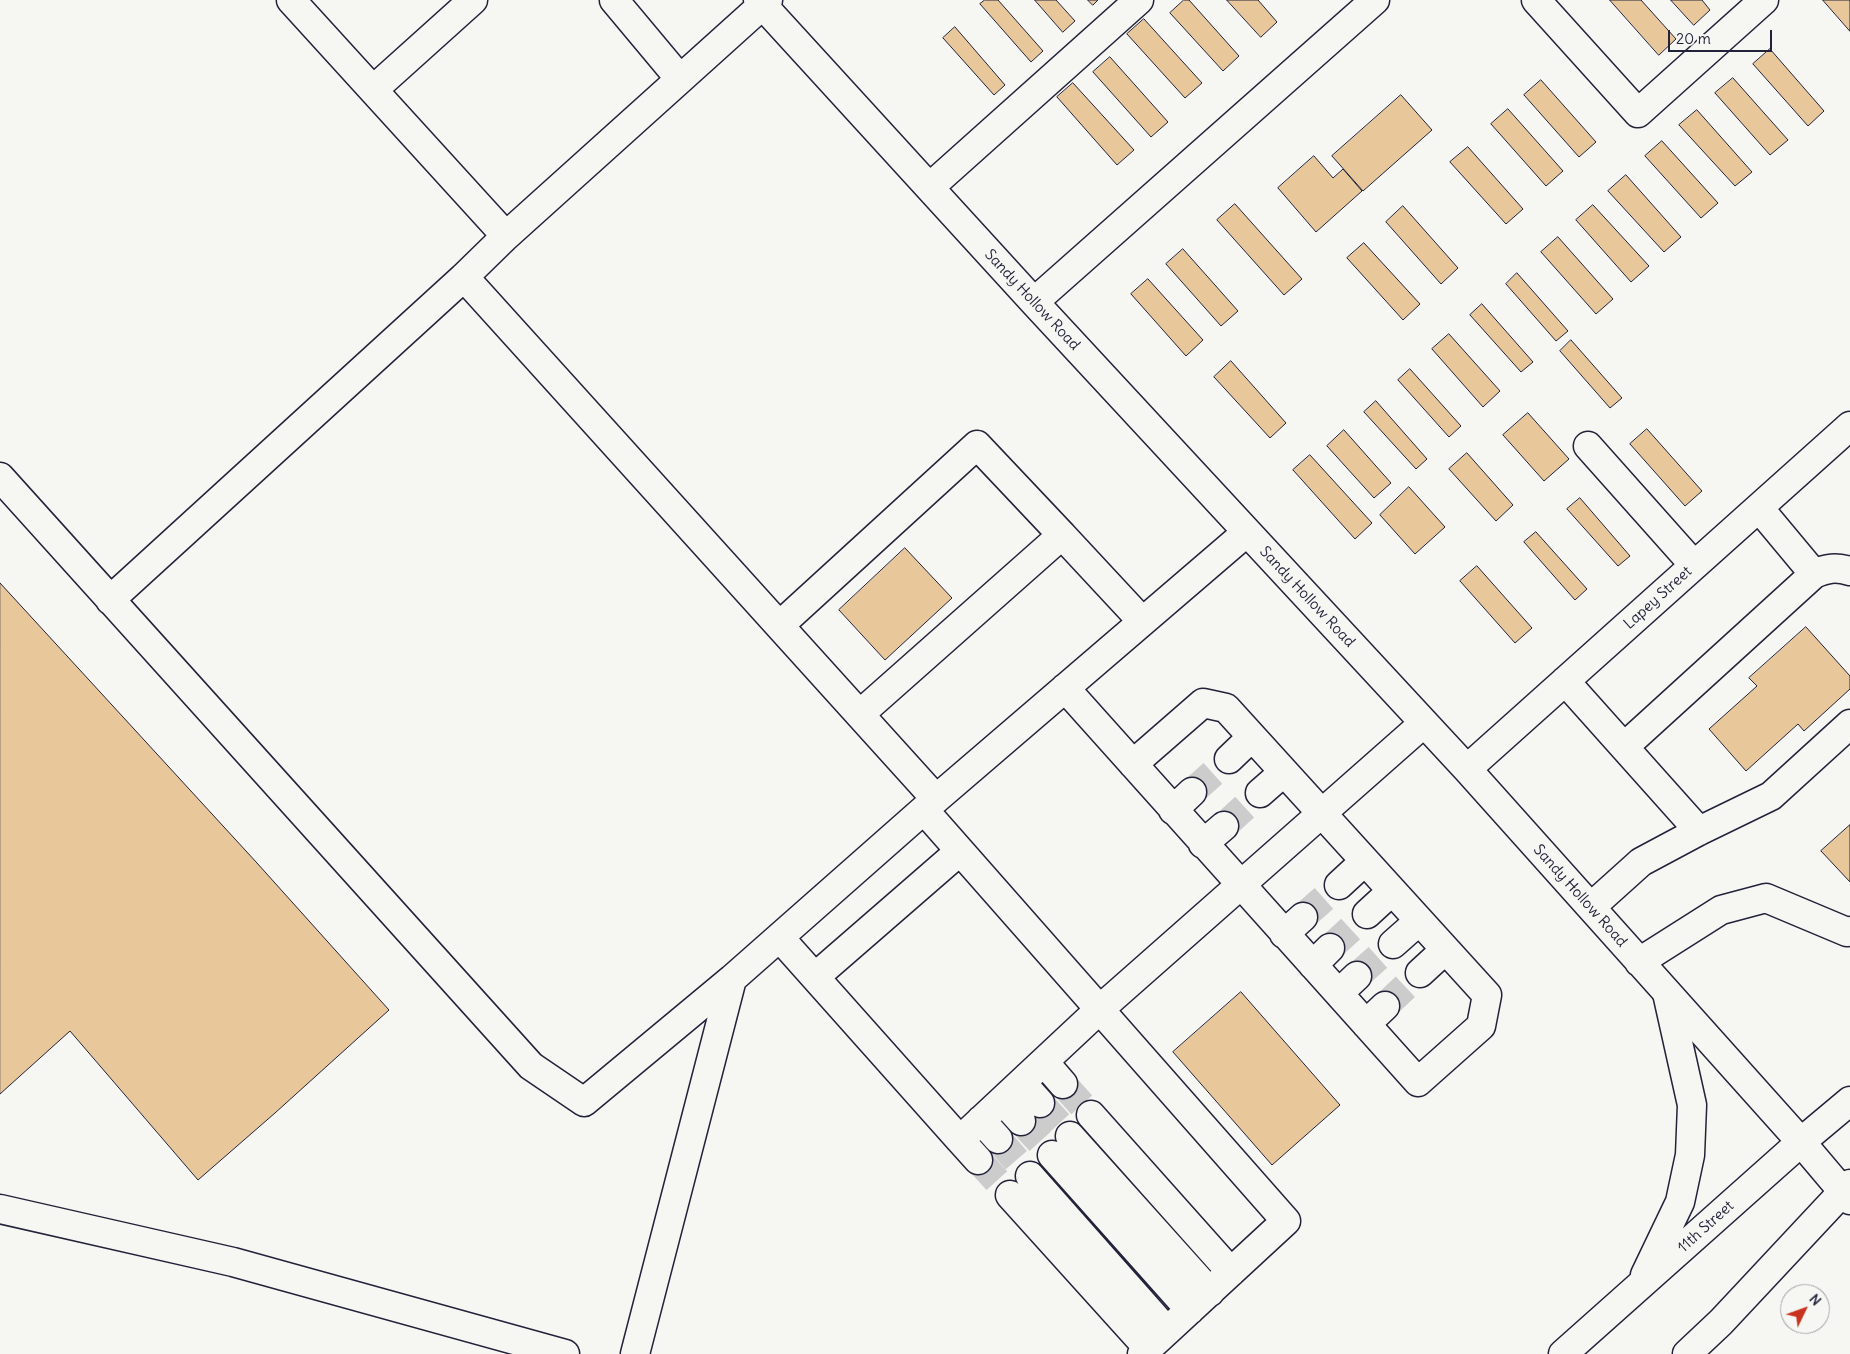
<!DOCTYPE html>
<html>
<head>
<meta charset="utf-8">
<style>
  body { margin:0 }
  #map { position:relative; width:1850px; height:1354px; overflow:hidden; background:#f6f6f2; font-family:Delius,sans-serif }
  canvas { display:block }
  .north { position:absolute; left:1780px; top:1284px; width:50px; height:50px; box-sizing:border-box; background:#f6f6f2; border:1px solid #a1a1a9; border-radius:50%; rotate:48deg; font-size:14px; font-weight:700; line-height:20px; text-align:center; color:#22223b }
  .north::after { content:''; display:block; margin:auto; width:18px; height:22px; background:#c8321e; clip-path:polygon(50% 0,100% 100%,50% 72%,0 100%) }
  .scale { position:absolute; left:1668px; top:30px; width:104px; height:22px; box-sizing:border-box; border:2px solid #22223b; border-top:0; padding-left:6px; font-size:15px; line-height:18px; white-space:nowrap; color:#22223b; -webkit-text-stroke:4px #f6f6f2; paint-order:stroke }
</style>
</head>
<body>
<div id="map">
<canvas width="1850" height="1354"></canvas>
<div class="north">N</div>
<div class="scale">20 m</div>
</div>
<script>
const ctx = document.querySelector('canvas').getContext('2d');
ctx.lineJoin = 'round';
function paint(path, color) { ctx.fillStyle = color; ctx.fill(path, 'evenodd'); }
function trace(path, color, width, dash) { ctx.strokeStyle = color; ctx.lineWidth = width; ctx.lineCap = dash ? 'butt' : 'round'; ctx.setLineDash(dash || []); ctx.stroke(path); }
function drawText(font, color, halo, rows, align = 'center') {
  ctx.font = font + ' Delius,sans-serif'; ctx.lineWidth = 4.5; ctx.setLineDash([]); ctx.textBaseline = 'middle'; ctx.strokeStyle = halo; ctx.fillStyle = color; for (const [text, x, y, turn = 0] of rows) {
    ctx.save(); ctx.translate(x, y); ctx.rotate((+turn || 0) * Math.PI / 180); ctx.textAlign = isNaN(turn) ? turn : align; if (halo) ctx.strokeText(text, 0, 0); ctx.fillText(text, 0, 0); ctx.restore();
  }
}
const building = new Path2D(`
  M 985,0 L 998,0 L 1043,51 L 1031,62 L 980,4 Z
  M 1035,0 L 1056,0 L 1075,21 L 1063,32 Z
  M 1088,0 L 1098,0 L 1093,5 Z
  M 1184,0 L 1189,0 L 1239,56 L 1223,71 L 1170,13 Z
  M 1227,0 L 1258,0 L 1277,22 L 1261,37 Z
  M 1610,0 L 1641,0 L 1676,39 L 1659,55 Z
  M 1671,0 L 1702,0 L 1710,10 L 1694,25 Z
  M 1823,0 L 1850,0 L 1850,31 Z
  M 1144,19 L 1202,83 L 1185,98 L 1127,34 Z
  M 955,27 L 1005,85 L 994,95 L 943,38 Z
  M 1770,49 L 1824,111 L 1808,126 L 1753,64 Z
  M 1110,57 L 1168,122 L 1151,137 L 1093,72 Z
  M 1733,78 L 1788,140 L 1770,155 L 1715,93 Z
  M 1541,80 L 1596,142 L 1579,157 L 1524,95 Z
  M 1073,83 L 1134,150 L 1117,165 L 1057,97 Z
  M 1401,95 L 1432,130 L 1363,191 L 1332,156 Z
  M 1508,109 L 1563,171 L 1546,186 L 1491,124 Z
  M 1697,110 L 1752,172 L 1735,186 L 1679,125 Z
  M 1662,141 L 1718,203 L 1701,218 L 1645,156 Z
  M 1468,147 L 1523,209 L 1506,224 L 1450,162 Z
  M 1314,156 L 1333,178 L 1343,169 L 1362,191 L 1316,232 L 1278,188 Z
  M 1626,175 L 1681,237 L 1664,252 L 1608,191 Z
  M 1235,204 L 1302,279 L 1284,295 L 1217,220 Z
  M 1593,205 L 1649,266 L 1631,282 L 1576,220 Z
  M 1403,206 L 1458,268 L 1441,284 L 1386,222 Z
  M 1558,237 L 1613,299 L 1596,314 L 1541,252 Z
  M 1364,243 L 1420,304 L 1403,320 L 1347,258 Z
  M 1183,249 L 1238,311 L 1221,326 L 1166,264 Z
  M 1517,273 L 1568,331 L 1556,341 L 1506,284 Z
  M 1148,279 L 1203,340 L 1186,356 L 1131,294 Z
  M 1482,304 L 1533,362 L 1521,372 L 1470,315 Z
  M 1449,334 L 1500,391 L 1483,407 L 1432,349 Z
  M 1571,340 L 1622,398 L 1610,408 L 1560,351 Z
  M 1231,361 L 1286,423 L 1270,438 L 1214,377 Z
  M 1410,369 L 1461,426 L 1449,437 L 1398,380 Z
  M 1376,401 L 1427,459 L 1416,469 L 1364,412 Z
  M 1528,413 L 1569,459 L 1544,481 L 1503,435 Z
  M 1647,429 L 1702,491 L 1685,506 L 1630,444 Z
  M 1344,430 L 1391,483 L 1374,498 L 1327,446 Z
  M 1467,453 L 1513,505 L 1496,521 L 1449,469 Z
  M 1310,455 L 1372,523 L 1355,539 L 1293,470 Z
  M 1409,487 L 1445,527 L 1415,554 L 1380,515 Z
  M 1580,498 L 1630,556 L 1618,566 L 1567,509 Z
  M 1536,532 L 1587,589 L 1575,600 L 1524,542 Z
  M 905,548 L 952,598 L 885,660 L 839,610 Z
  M 1477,566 L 1532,628 L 1515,643 L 1460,581 Z
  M 0,583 L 257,863 L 389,1010 L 275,1113 L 198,1180 L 70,1031 L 0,1094 Z
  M 1806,627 L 1850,676 L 1850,689 L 1804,731 L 1798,724 L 1746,771 L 1709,729 L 1757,686 L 1749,678 Z
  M 1850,825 L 1850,882 L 1821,851 Z
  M 1241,992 L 1340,1105 L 1272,1165 L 1173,1052 Z`);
paint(building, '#e8c89b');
trace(building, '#22223b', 1);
trace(new Path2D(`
  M 1192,792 L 1229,759
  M 1224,826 L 1260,793
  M 1303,917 L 1339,885
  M 1330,948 L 1367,914
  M 1357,976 L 1393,944
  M 1385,1006 L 1420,973
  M 1063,1084 L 1091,1115
  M 1040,1103 L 1070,1136
  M 1021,1121 L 1052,1155
  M 998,1139 L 1030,1176
  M 978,1160 L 1010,1195`), '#cccccd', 28, [28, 14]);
const minor = new Path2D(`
  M 291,0 L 506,236
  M 614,0 L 680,79
  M 758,0 L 1034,302 L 1467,769 L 1801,1142 L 1850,1200
  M 1536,0 L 1638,113 L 1764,0
  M 373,90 L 473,0
  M 930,187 L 1139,0
  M 464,277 L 936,799
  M 1034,302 L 1375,0
  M 1588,446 L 1694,565
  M 0,477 L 531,1066 L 584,1102 L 732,979 L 936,799 L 1247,532
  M 1759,508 L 1814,574
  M 110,600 L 464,277 L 506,236 L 768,0
  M 780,625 L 977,445 L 1062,535
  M 1565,681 L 1699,831
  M 1065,688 L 1418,1082 L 1481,1026 L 1487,995 L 1226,708 L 1203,703 L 1133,764
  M 860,714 L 1062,535 L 1142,621
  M 1624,747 L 1814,574 C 1827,568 1836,567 1850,571
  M 1229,759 L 1252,737
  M 1467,769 L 1850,426
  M 1260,793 L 1284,772
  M 924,810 L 1286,1221 L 1142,1354
  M 1173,810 L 1192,792
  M 1203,844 L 1224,826
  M 1339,885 L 1365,861
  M 1591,907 L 1641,862 L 1699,831 L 1771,796 L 1850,724
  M 1367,914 L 1392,891
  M 1284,934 L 1303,917
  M 780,938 L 960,1140 L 1100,1009 L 1424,723
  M 1393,944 L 1419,921
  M 1639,962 L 1721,910 L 1766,898 L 1847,932 L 1850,931
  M 1313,965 L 1330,948
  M 1420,973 L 1445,950
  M 815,977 L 960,851
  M 1339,993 L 1357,976
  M 1366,1024 L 1385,1006
  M 1044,1062 L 1063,1084
  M 1022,1083 L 1040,1103
  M 1003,1101 L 1021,1121
  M 1091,1115 L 1231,1272
  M 981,1120 L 998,1139
  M 1070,1136 L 1210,1292
  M 960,1140 L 978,1160
  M 1052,1155 L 1190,1310
  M 1030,1176 L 1167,1331
  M 1010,1195 L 1148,1348
  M 0,1209 L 233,1262 L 565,1354
  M 635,1354 L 732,979`);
const major = new Path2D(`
  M 1645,1275 L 1680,1202 L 1690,1155 L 1692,1105 L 1667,993
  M 1563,1354 L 1801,1142 L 1850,1101
  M 1687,1354 L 1721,1322 L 1850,1184`);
trace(minor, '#22223b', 31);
trace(major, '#22223b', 31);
trace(minor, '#f6f6f2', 28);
trace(major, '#f6f6f2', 28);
drawText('15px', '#22223b', '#f6f6f2', [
  ["Sandy Hollow Road",1032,300,47],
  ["Sandy Hollow Road",1307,597,47],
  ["Lapey Street",1658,598,-42],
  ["Sandy Hollow Road",1580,896,48],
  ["11th Street",1706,1227,-42]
]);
</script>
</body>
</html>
